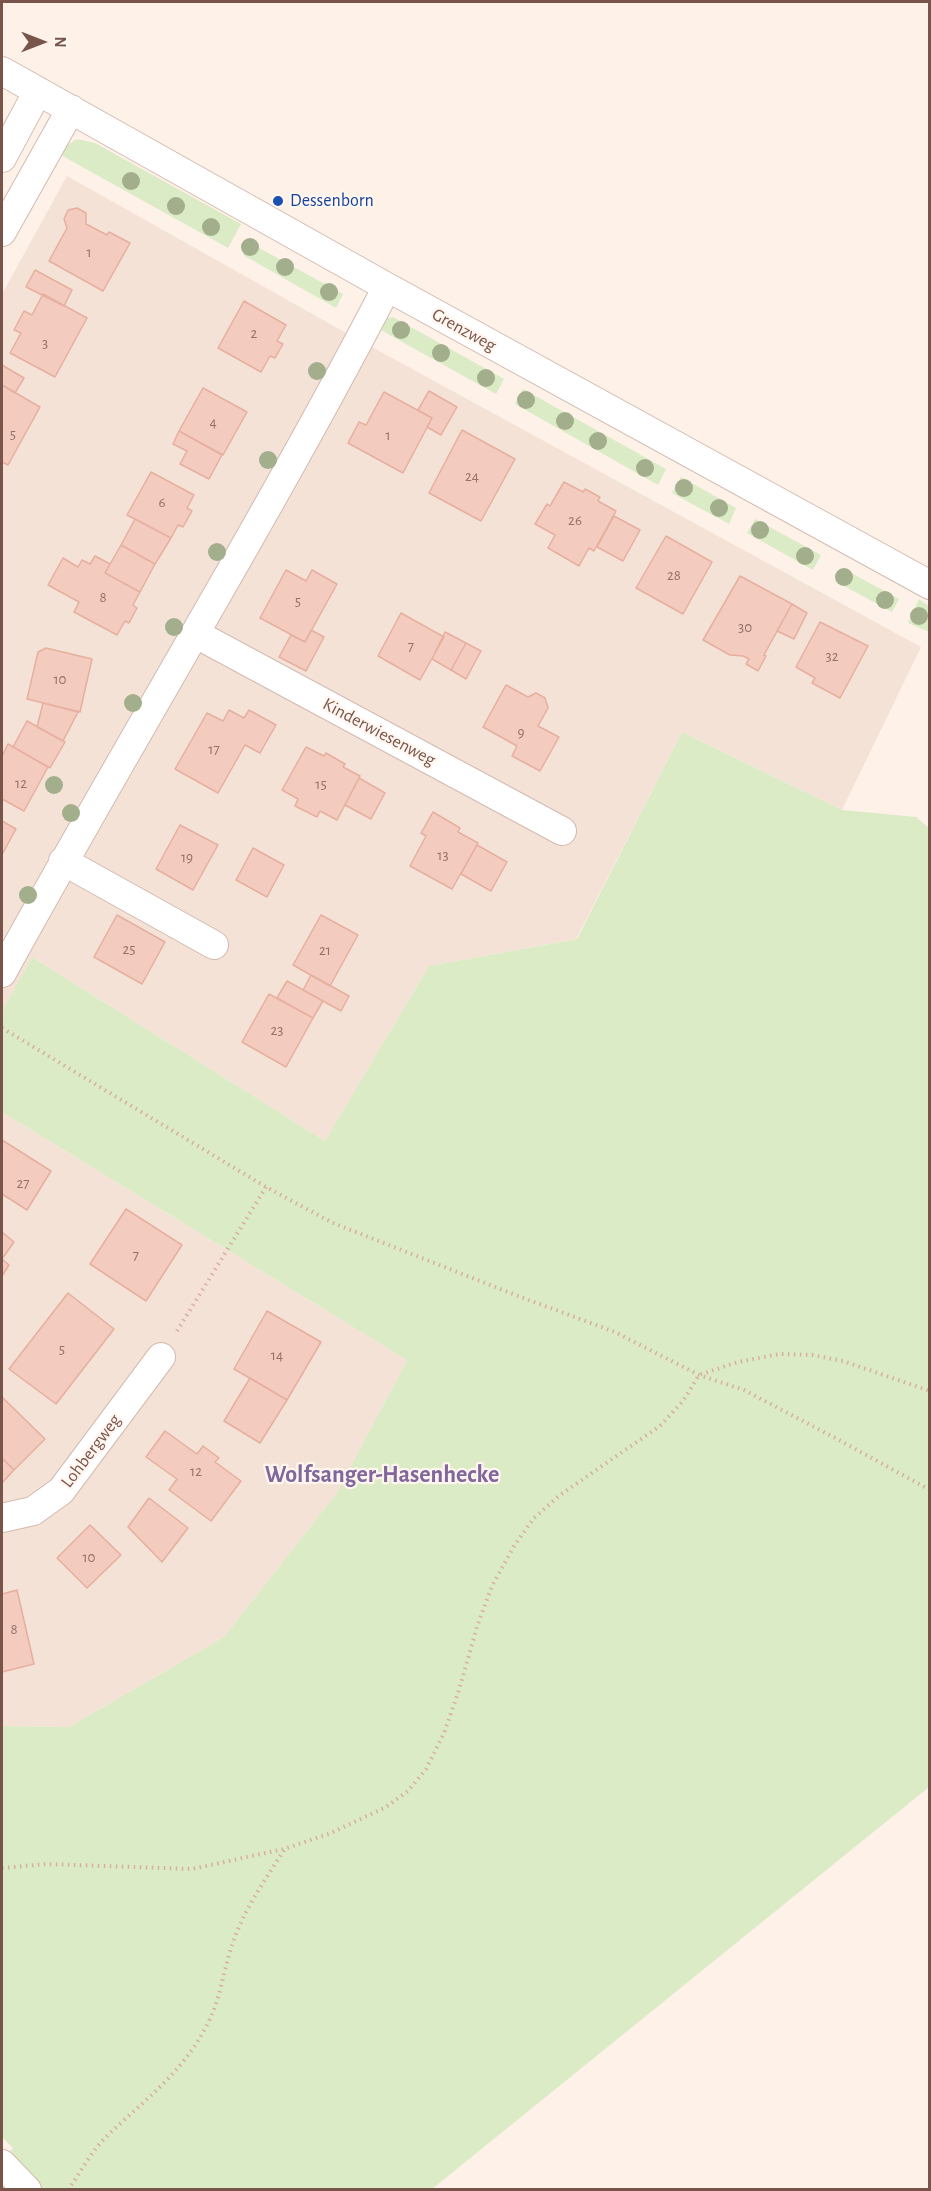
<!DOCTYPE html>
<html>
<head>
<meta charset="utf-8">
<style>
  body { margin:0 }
  #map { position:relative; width:931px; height:2191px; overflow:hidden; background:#fdf1e8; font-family:"Alegreya Sans",sans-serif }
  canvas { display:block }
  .frame { position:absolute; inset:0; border:3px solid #78544b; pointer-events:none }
  .north { position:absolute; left:12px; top:12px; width:60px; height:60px; -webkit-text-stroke:4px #fff6ef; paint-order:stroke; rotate:90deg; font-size:16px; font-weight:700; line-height:24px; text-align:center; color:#78544b }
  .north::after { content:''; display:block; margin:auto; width:21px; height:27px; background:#78544b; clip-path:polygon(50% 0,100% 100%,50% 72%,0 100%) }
</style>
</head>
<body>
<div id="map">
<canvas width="931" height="2191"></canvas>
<div class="frame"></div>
<div class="north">N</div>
</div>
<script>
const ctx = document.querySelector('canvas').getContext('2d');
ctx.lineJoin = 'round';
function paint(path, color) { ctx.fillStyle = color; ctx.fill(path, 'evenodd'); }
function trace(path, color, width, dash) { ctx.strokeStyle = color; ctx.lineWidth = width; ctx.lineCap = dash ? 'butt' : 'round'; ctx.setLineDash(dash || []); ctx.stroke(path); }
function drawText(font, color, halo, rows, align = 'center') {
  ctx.font = font + ' "Alegreya Sans",sans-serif'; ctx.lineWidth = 4.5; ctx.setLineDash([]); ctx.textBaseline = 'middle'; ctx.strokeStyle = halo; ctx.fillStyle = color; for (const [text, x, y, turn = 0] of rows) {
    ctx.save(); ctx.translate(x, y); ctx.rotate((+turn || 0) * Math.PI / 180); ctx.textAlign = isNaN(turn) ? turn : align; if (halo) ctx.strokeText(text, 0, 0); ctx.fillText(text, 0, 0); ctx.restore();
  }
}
paint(new Path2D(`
  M 67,176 L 339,329 L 921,647 L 842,810 L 682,732 L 576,939 L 429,966 L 325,1141 L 32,957 L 2,1011 L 2,294 Z
  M 2,1112 L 407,1360 L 336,1494 L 224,1637 L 69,1727 L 2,1726 Z`), '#f5e2d6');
paint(new Path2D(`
  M 77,139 L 95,143 L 241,224 L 228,248 L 59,154 L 64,147 Z
  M 250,243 L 343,294 L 336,308 L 243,255 Z
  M 393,317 L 504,379 L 496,394 L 377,328 L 384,319 Z
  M 523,389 L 666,469 L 658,485 L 515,404 Z
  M 681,477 L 736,508 L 729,524 L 672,493 Z
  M 755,519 L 821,555 L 813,570 L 747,533 Z
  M 842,568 L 899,599 L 892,612 L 835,581 Z
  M 919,599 L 929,606 L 929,632 L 908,623 Z
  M 682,732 L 842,810 L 916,817 L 930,829 L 929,1787 L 432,2189 L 2,2190 L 2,2160 L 13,2148 L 2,2137 L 2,1726 L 69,1727 L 224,1637 L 336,1494 L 407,1360 L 2,1112 L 2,1011 L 32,957 L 325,1141 L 429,966 L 577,939 Z`), '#dbebc6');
const building = new Path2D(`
  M 77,208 L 86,213 L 86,224 L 107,235 L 109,232 L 130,243 L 103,291 L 49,261 L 67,228 L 64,219 L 68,210 Z
  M 35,270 L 72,290 L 64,306 L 26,287 Z
  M 43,294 L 87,318 L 55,377 L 10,353 L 21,333 L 14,330 L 24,311 L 32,315 Z
  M 244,301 L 286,325 L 277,341 L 283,344 L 275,358 L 270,356 L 261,372 L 218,348 Z
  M 2,365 L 24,378 L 15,393 L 2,385 Z
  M 2,385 L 40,407 L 8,465 L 2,462 Z
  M 203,388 L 247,412 L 223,455 L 179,431 Z
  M 429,391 L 457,407 L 441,435 L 427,427 L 432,418 L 418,410 Z
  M 384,392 L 432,418 L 403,473 L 348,443 L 359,422 L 366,425 Z
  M 462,430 L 515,459 L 481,521 L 429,493 Z
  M 179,431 L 222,455 L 209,479 L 180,464 L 187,451 L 173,444 Z
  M 151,472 L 194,495 L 187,508 L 192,511 L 183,527 L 178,525 L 171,538 L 127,515 Z
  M 564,482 L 583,492 L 585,489 L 600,497 L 598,501 L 616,511 L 594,551 L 589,548 L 579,566 L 548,548 L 555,535 L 535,524 L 547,504 L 550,506 Z
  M 614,516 L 640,530 L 623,561 L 597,547 Z
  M 135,519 L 171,538 L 155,564 L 121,545 Z
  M 666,536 L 712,562 L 683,614 L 636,588 Z
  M 121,545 L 155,564 L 140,592 L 105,573 Z
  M 95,556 L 110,564 L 105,573 L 140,592 L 133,605 L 137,608 L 129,623 L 125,621 L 117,635 L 74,612 L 79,602 L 48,585 L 63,558 L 78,567 L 82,560 L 90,564 Z
  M 286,570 L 306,581 L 312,570 L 337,584 L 305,642 L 260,618 Z
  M 740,576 L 792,604 L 764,655 L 766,656 L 758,671 L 746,664 L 749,659 L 743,656 L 730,655 L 703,640 Z
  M 792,604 L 807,613 L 794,639 L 777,631 Z
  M 401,613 L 444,637 L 420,680 L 378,656 Z
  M 820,622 L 868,646 L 840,698 L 812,683 L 815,678 L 796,667 Z
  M 311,630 L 324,637 L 306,671 L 279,657 L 291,635 L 305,642 Z
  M 445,632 L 466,643 L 451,670 L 432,659 Z
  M 466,643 L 481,651 L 466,679 L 451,670 Z
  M 46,648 L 92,659 L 80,712 L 27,699 L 38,652 Z
  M 506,685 L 528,697 L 536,693 L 545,698 L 548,708 L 538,726 L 559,737 L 540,771 L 512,756 L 517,746 L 483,727 Z
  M 43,703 L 78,712 L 63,741 L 37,727 Z
  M 229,710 L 244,718 L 249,710 L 276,725 L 260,753 L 245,745 L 218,793 L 175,769 L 207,713 L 223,721 Z
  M 27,721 L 65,742 L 50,768 L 13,747 Z
  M 8,744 L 48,767 L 24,811 L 2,799 L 2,756 Z
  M 306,747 L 324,756 L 326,753 L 345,764 L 343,767 L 360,776 L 337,820 L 320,811 L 317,817 L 295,806 L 298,799 L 282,790 Z
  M 359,778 L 385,793 L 371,819 L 345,805 Z
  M 433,812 L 460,828 L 458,832 L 478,843 L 452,889 L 410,866 L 426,836 L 421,833 Z
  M 2,821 L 16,829 L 3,853 L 2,852 Z
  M 180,825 L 218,845 L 193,890 L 156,869 Z
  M 477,845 L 507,862 L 491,891 L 461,874 Z
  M 253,848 L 284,865 L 267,897 L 236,880 Z
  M 117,915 L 165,942 L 142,984 L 94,957 Z
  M 321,915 L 358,935 L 330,986 L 293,965 Z
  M 311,975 L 349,996 L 341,1011 L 303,990 Z
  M 287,981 L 323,1001 L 313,1018 L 277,998 Z
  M 269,994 L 313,1018 L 286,1067 L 242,1042 Z
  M 2,1140 L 51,1171 L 27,1210 L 2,1194 Z
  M 126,1209 L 182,1245 L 146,1301 L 90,1264 Z
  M 2,1232 L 14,1242 L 2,1259 L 9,1265 L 2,1276 Z
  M 68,1293 L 114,1329 L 56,1404 L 9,1369 Z
  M 267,1311 L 321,1342 L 287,1400 L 234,1369 Z
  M 250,1378 L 287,1400 L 260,1443 L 224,1421 Z
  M 2,1397 L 45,1439 L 14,1470 L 2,1458 Z
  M 165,1431 L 197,1454 L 203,1446 L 219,1458 L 215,1462 L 241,1481 L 211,1521 L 169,1490 L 177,1479 L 146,1457 Z
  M 2,1458 L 14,1470 L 2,1483 Z
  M 149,1498 L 188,1528 L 162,1562 L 128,1527 Z
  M 90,1525 L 121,1555 L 87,1588 L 57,1558 Z
  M 17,1590 L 34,1664 L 2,1672 L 2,1594 Z`);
paint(building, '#f3cbbf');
trace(building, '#e6af9f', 1.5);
const minor = new Path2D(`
  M 2,71 L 387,287 L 930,585
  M 2,158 L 38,91
  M 2,232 L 71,109
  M 196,634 L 562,831
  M 63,861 L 214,945
  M 2,973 C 128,743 266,520 387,287
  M 2,1518 L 33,1511 L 61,1491 L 161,1357
  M 2,2164 L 27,2190`);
trace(minor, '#d2bab0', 30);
trace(new Path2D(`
  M 2,1028 L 266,1187 L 333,1223 L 518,1296 L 615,1332 L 699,1375 L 744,1390 L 839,1440 L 930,1490
  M 177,1331 L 266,1187
  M 2,1868 L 46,1864 L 192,1869 L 284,1849 L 331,1833 L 386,1807 L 408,1791 L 426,1769 L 444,1733 L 458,1693 L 478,1624 L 492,1586 L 514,1546 L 534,1518 L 560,1495 L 660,1426 L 683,1401 L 699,1375 L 738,1362 L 780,1354 L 812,1355 L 843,1361 L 930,1391
  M 68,2190 C 80,2173 91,2152 106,2137 C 144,2100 181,2075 207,2025 C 222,1997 224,1963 236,1934 C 248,1904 267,1877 284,1850`), '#d8aea2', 4, [1.5, 4.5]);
trace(minor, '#fff', 28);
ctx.fillStyle = '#a3ae8c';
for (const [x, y] of [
  [131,181],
  [176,206],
  [211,227],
  [250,247],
  [285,267],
  [329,292],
  [401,330],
  [441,353],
  [317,371],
  [486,378],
  [526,400],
  [565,421],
  [598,441],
  [268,460],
  [645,468],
  [684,488],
  [719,508],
  [760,530],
  [217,552],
  [805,556],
  [844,577],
  [885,600],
  [919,616],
  [174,627],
  [133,703],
  [54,785],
  [71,813],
  [28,895]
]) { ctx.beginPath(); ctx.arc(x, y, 9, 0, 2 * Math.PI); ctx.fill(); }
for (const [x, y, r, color] of [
  [278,201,6,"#1a4fb4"]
]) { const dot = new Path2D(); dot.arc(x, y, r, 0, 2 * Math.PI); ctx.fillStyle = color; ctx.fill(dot); trace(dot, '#fff6ef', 2); }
drawText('15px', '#977268', null, [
  ["1",89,252],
  ["2",254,333],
  ["3",45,343],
  ["4",213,422],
  ["5",13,434],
  ["1",388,435],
  ["24",472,476],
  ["6",162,502],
  ["26",575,520],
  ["28",674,575],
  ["8",103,597],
  ["5",298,601],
  ["30",745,627],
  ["7",411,646],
  ["32",832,656],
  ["10",60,679],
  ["9",521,732],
  ["17",214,749],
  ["12",21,783],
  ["15",321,784],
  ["13",443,855],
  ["19",187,857],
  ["25",129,949],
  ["21",325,950],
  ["23",277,1030],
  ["27",23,1183],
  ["7",136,1255],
  ["5",62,1349],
  ["14",277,1355],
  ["12",196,1471],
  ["10",89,1557],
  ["8",14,1629]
]);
drawText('18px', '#164399', '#fff6ef', [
  ["Dessenborn",290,201]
], 'left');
drawText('18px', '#78544b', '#fff6ef', [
  ["Grenzweg",464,330,29],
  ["Kinderwiesenweg",379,732,28],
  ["Lohbergweg",91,1451,-53]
]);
drawText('bold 24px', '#81679b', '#fff6ef', [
  ["Wolfsanger-Hasenhecke",382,1475]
]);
</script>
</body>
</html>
